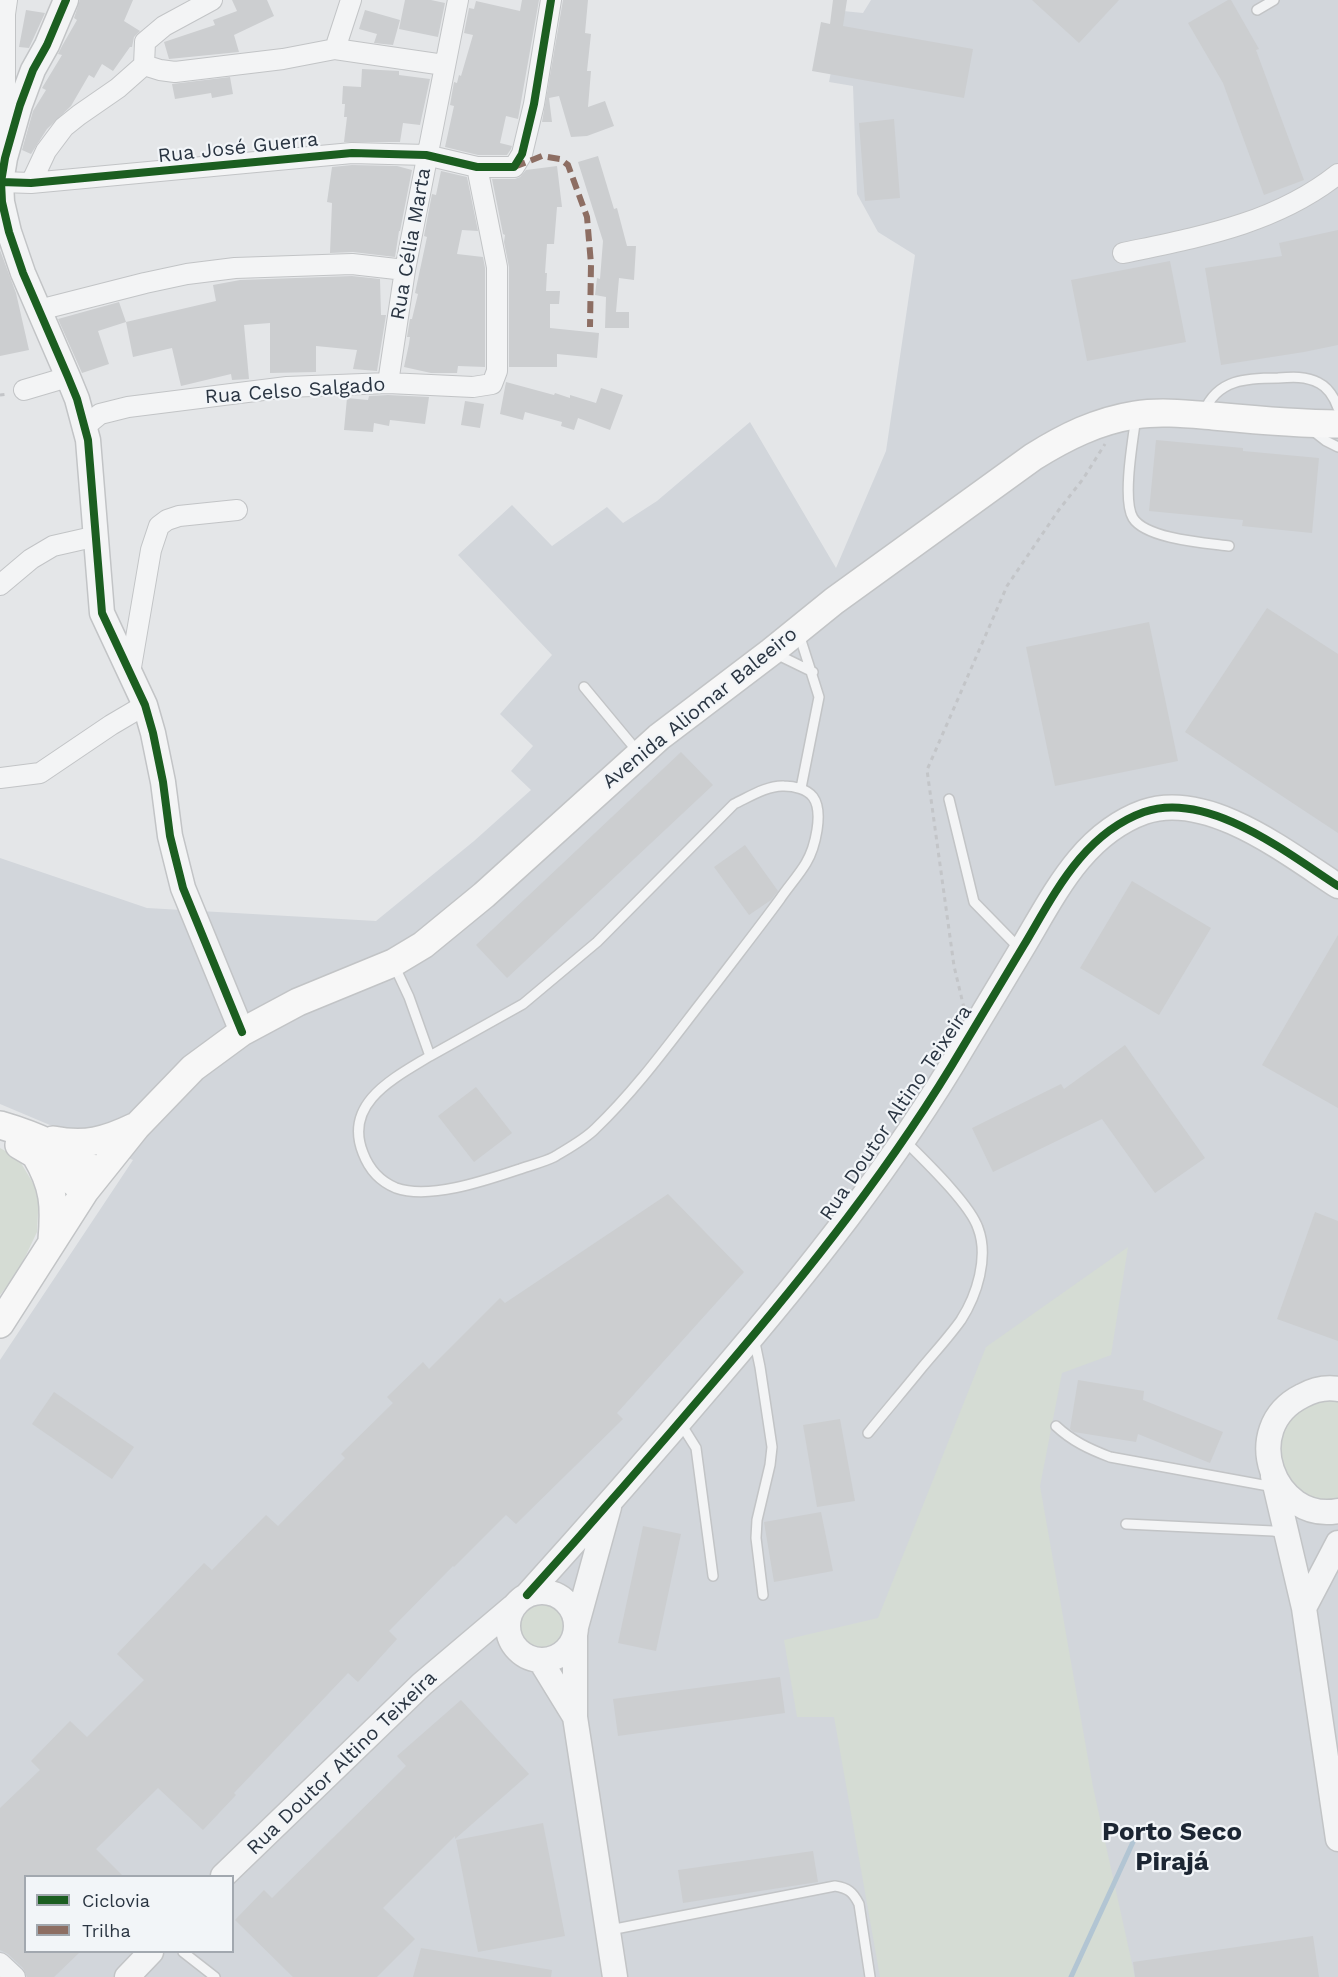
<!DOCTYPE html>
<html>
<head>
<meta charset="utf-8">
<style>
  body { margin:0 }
  #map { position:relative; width:1338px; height:1977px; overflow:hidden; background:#e4e6e8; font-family:"Work Sans",sans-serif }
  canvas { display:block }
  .legend { position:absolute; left:24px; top:1875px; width:210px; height:78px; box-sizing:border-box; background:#f2f5f8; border:2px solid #a2a8af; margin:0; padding:8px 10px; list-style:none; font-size:18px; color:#2a3542 }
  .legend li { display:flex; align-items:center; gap:12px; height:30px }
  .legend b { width:30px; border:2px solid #a2a8af }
</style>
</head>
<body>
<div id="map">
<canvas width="1338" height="1977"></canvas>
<ul class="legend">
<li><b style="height:8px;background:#1b5e20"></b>Ciclovia</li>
<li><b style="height:8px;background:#8d6e63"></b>Trilha</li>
</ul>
</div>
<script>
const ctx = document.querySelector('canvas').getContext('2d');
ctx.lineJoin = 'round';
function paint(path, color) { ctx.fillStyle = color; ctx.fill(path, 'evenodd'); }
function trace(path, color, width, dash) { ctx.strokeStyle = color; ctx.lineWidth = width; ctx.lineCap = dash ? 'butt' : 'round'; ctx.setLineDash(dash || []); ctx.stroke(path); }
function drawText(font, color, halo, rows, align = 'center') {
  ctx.font = font + ' "Work Sans",sans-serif'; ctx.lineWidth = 4.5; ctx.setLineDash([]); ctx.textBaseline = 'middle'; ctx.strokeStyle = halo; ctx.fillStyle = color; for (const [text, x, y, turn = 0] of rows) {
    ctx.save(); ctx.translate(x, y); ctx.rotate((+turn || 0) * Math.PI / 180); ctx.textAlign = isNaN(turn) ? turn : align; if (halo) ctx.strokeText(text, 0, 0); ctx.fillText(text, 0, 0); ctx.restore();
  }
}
paint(new Path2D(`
  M 871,0 L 1338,0 L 1338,1977 L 0,1977 L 0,1360 L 133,1160 L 0,1104 L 0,858 L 147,908 L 376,921 L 474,841 L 531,790 L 511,771 L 533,746 L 500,714 L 552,655 L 458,555 L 512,505 L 552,546 L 607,507 L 623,523 L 657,501 L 750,422 L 836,568 L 886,451 L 915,255 L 878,232 L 857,194 L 853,86 L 829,82 L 843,11 L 863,13 ZM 26,1876 L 232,1876 L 232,1952 L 26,1952 Z`), '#d2d6db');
paint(new Path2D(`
  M 0,1148 L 18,1158 L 39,1193 L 37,1232 L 18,1272 L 0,1295 Z
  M 1128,1247 L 1111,1355 L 1062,1373 L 1040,1486 L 1093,1787 L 1135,1977 L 880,1977 L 834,1717 L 797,1717 L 784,1640 L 878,1618 L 986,1347 Z
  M 1338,1400 L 1338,1501 L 1310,1499 L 1283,1474 L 1278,1439 L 1285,1422 L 1314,1401 Z
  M517 1626a24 24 0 1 1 48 0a24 24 0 1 1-48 0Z`), '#d5dcd4');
trace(new Path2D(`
  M 1071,1977 L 1133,1842`), '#b2c5d3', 5);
paint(new Path2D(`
  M 80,0 L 133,0 L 124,21 L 140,31 L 134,37 L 132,47 L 130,47 L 113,71 L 102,64 L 94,78 L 89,75 L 71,106 L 47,129 L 31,154 L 22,150 L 33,111 L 46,90 L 42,88 L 62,55 L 58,54 L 62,46 L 77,20 L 74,18 Z
  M 232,0 L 267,0 L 274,16 L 234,35 L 239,52 L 169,59 L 164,42 L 215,25 L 213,20 L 237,11 Z
  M 405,0 L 431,0 L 445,3 L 438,37 L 399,29 Z
  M 522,0 L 539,0 L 518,119 L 506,116 L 500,143 L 512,146 L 511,149 L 507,155 L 478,155 L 445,147 L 454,106 L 450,105 L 454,82 L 457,83 L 459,75 L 461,76 L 473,35 L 464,33 L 469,8 L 474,9 L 476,1 L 520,11 Z
  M 563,0 L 588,0 L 585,33 L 591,34 L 587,71 L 591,71 L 588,107 L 605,101 L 614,126 L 587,136 L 571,137 L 559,96 L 549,98 L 552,122 L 542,122 Z
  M 833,0 L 847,0 L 843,26 L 973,49 L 964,98 L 812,71 L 821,22 L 830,24 Z
  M 1032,0 L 1119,0 L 1079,43 Z
  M 1228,0 L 1231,0 L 1259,49 L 1256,50 L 1304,180 L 1264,195 L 1223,83 L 1188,23 Z
  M 26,10 L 45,13 L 29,48 L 19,47 Z
  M 365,10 L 400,20 L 393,45 L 374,43 L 377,34 L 359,29 Z
  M 362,69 L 399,71 L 399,75 L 430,79 L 420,125 L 403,123 L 400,142 L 344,142 L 347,117 L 344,117 L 345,104 L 342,104 L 343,86 L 361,87 Z
  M 230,77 L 233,94 L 212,98 L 211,93 L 175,99 L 172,84 Z
  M 894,119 L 900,198 L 865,201 L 859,123 Z
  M 598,156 L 614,209 L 617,208 L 627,246 L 636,246 L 634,280 L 619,278 L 616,312 L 629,312 L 629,328 L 605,328 L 606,297 L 595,295 L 597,278 L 600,279 L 603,241 L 578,162 Z
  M 352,165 L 397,166 L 412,170 L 400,231 L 399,231 L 395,257 L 353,252 L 330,253 L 332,203 L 327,202 L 332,167 Z
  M 557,166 L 562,207 L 557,207 L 554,244 L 547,244 L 545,273 L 547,273 L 546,291 L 560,291 L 559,304 L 550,304 L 550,328 L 599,333 L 597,358 L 557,354 L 557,367 L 509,367 L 509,267 L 504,242 L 505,235 L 503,234 L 492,179 L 515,179 L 520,177 L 526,170 Z
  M 441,171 L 467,177 L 478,231 L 462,230 L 457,254 L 483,257 L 485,268 L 485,367 L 458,366 L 457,373 L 431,373 L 404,367 L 409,344 L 410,337 L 407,337 L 410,319 L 412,319 L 418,294 L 415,293 L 427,237 L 424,236 L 432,194 L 436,195 Z
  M 1338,230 L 1338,345 L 1304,352 L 1221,365 L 1205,268 L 1282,256 L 1279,243 Z
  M 0,250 L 16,293 L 29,350 L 0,356 Z
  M 1170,261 L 1186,342 L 1087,361 L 1071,280 Z
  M 352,276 L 380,279 L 381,315 L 386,315 L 377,371 L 353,369 L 357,350 L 316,346 L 316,372 L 270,373 L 270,323 L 244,325 L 249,379 L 232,380 L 231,374 L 181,386 L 172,348 L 133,357 L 126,322 L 216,301 L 213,285 L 240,280 Z
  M 119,302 L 126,322 L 98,331 L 109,364 L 82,373 L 58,319 Z
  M 506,382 L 554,395 L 555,393 L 570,398 L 570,395 L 596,403 L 601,388 L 623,395 L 610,430 L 578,418 L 574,430 L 561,426 L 562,422 L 525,412 L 523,420 L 500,414 Z
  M 388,395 L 429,397 L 425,424 L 390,420 L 389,426 L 374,423 L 373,432 L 344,430 L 347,398 L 368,400 L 369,396 Z
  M 465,401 L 484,404 L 480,428 L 461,425 Z
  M 1156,440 L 1243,448 L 1243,451 L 1319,458 L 1312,533 L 1242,526 L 1243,520 L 1149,511 Z
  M 1267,608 L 1338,654 L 1338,833 L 1185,732 Z
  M 1149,622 L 1178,761 L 1055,786 L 1026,647 Z
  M 681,752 L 713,785 L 507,978 L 476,945 Z
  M 745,845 L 778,891 L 771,900 L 749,915 L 714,867 Z
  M 1132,881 L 1211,928 L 1159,1015 L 1080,968 Z
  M 1338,935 L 1338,1108 L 1262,1065 Z
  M 1125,1045 L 1205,1158 L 1155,1193 L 1102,1119 L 993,1172 L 972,1128 L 1061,1084 L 1064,1089 Z
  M 476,1087 L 512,1133 L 474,1162 L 438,1116 Z
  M 668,1194 L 744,1272 L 617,1413 L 623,1419 L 516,1524 L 506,1515 L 454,1567 L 453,1566 L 389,1631 L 397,1639 L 358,1682 L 348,1673 L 234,1793 L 236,1795 L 203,1830 L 158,1788 L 96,1849 L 123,1876 L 26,1876 L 26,1952 L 80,1952 L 54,1977 L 27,1977 L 23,1968 L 8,1954 L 0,1950 L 0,1808 L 40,1770 L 31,1761 L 70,1721 L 87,1737 L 144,1680 L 117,1654 L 204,1563 L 212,1570 L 266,1515 L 278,1526 L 345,1458 L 341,1454 L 393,1403 L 387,1397 L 423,1362 L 429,1369 L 500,1298 L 505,1303 Z
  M 1315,1212 L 1338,1221 L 1338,1341 L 1277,1319 Z
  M 1078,1380 L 1144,1391 L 1143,1400 L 1223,1432 L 1210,1463 L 1138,1434 L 1136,1442 L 1074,1432 L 1070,1429 Z
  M 54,1392 L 134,1447 L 112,1479 L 32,1424 Z
  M 840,1419 L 855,1501 L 817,1507 L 803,1425 Z
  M 821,1512 L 833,1571 L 774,1582 L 764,1522 Z
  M 643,1526 L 681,1534 L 656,1651 L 618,1643 Z
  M 780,1677 L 785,1713 L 618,1736 L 613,1699 Z
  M 461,1700 L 529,1774 L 455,1839 L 455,1836 L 383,1908 L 415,1939 L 377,1977 L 293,1977 L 235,1920 L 264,1890 L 272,1898 L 406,1766 L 397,1756 Z
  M 543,1823 L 565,1936 L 478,1952 L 456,1840 Z
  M 813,1851 L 818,1882 L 683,1903 L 678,1870 Z
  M 1313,1936 L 1319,1977 L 1135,1977 L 1133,1962 Z
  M 421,1948 L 552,1970 L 551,1977 L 413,1977 Z`), '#ccced0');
const service = new Path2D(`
  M 1257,10 L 1274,0
  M 1204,412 C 1217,379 1247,378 1278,378 C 1292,377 1306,376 1319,383 C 1329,388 1334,397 1338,408
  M 1136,417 C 1133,439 1122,500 1133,518 C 1146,539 1206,543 1229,546
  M 1312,430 L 1326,441 L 1338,447
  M 799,634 L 819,697 L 801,788
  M 774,653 L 813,672
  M 584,687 L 638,752
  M 949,799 L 974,902 L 1019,948
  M 394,965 L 409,997 L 430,1056 C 394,1078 343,1103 363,1153 C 369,1169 379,1181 396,1188 C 430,1200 487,1180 520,1169 C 531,1165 544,1162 554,1157 C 567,1149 584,1140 595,1129 C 640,1086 676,1034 714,986 C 736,957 758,929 780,899 C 788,887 799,875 806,863 C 815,848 824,812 813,797 C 807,789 794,786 784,786 C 768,785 749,797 734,804 L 597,942 L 523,1004 L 430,1056
  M 754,1338 L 760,1367 L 772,1447 L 770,1465 L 757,1520 L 756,1538 L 763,1595
  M 681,1424 L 696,1448 L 713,1576
  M 1056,1426 C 1072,1441 1089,1449 1110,1457 L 1274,1487
  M 868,1433 C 885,1412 903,1391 920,1370 C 934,1353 949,1337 961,1320 C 977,1295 989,1257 978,1228 C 970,1204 924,1160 905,1141
  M 1126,1524 L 1273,1531 L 1285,1533
  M 610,1930 L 835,1886 C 848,1888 853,1892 859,1904 L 870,1977
  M 183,1952 L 215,1977`);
const minor = new Path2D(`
  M 7,0 L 5,14 L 5,105 L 11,136
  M 335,49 L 351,0
  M 144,65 L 160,70 L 175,72 L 283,59 L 335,49 L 444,65
  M 144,65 L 145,42 L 164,26 L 212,0
  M 1,182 L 31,183 L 352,153 L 426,155 L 477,167 L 514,167 L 522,154 L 534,104 L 551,0
  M 31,183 L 46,151 L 64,127 L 79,115 L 118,88 L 144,65
  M 1123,253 C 1199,237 1275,224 1338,174
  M 39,310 L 145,283 L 187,274 L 235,268 L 352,264 L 405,270
  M 388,383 L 405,270 L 458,0
  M 24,390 L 68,377
  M 83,428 L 100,414 L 128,407 L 287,387 L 388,383 L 473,387 L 492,384 L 497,371 L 497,267 L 477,167
  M 0,585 L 31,559 L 53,546 L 97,536
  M 130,673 L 151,550 L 159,526 L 167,520 L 179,516 L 237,510
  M 0,778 L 40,773 L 111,725 L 145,705
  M 0,1963 L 15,1977`);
const tertiary = new Path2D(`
  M 66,0 L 47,45 L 33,70 L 20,105 L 5,158 L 1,182 L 2,202 L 9,232 L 23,273 L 68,377 L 77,399 L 88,440 L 102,613 L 145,705 L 153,733 L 163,782 L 170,836 L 183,888 L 242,1032
  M 1338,1389 C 1326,1387 1313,1390 1302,1396 C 1238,1428 1274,1523 1338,1511
  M 1273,1476 L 1304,1608 L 1338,1839
  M508 1626a34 34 0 1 1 68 0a34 34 0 1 1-68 0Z
  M 527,1595 C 592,1523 655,1451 717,1378 C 807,1273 894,1164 964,1045 C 984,1012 1004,978 1024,945 C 1055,893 1083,834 1144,812 C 1208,790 1287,853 1338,886
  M 1304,1608 L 1338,1543
  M 576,1627 L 609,1507
  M 575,1636 L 575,1717 L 615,1977
  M 540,1660 L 575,1717
  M 223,1876 L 422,1684 L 513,1607
  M 127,1977 L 151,1952`);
const secondary = new Path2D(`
  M 0,1125 C 41,1137 64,1149 98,1173
  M 53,1140 C 85,1146 105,1141 134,1127
  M 19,1145 L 48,1162 L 85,1191
  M 36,1156 C 54,1186 55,1206 52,1240
  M 0,1324 L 85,1191 L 137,1126 L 193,1068 L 242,1032 L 298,1002 L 393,963 L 423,945 L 484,895 L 659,737 L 771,652 L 834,601 L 1033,457 C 1065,437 1097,421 1135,415 C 1160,411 1188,414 1213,416 C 1255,420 1296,424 1338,424`);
trace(service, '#c2c4c6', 12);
trace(minor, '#c2c4c6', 22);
trace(tertiary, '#c2c4c6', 27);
trace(secondary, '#c2c4c6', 30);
trace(new Path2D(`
  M 0,395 L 8,394
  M 964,1008 L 954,966 L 927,770 L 1007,586 L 1058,511 L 1083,479 L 1105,444`), '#c3c5c8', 3, [4.5, 4.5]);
trace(service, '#f3f4f5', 9);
trace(minor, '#f3f4f5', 20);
trace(tertiary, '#f3f4f5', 24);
trace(secondary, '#f7f7f7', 27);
trace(new Path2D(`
  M 514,167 L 542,156 L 560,159 L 568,165 L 587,217 L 591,264 L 590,327`), '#8d6e63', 6, [12, 6]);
trace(new Path2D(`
  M 66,0 L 47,45 L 33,70 L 20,105 L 5,158 L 1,182 L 2,202 L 9,232 L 23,273 L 68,377 L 77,399 L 88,440 L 102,613 L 145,705 L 153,733 L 163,782 L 170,836 L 183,888 L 242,1032
  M 1,182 L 31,183 L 352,153 L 426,155 L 477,167 L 514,167 L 522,154 L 534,104 L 551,0
  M 527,1595 C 592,1523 655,1451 717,1378 C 807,1273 894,1164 964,1045 C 984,1012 1004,978 1024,945 C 1055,893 1083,834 1144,812 C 1208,790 1287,853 1338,886`), '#1b5e20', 8);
drawText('20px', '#2a3542', '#f2f5f8', [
  ["Rua José Guerra",238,148,-6],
  ["Rua Célia Marta",411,244,-80],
  ["Rua Celso Salgado",295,391,-4],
  ["Avenida Aliomar Baleeiro",700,708,-39],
  ["Rua Doutor Altino Teixeira",896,1113,-56],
  ["Rua Doutor Altino Teixeira",342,1763,-44]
]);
drawText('bold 26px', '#1c2633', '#f2f5f8', [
  ["Porto Seco",1172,1832],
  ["Pirajá",1172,1862]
]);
</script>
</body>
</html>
